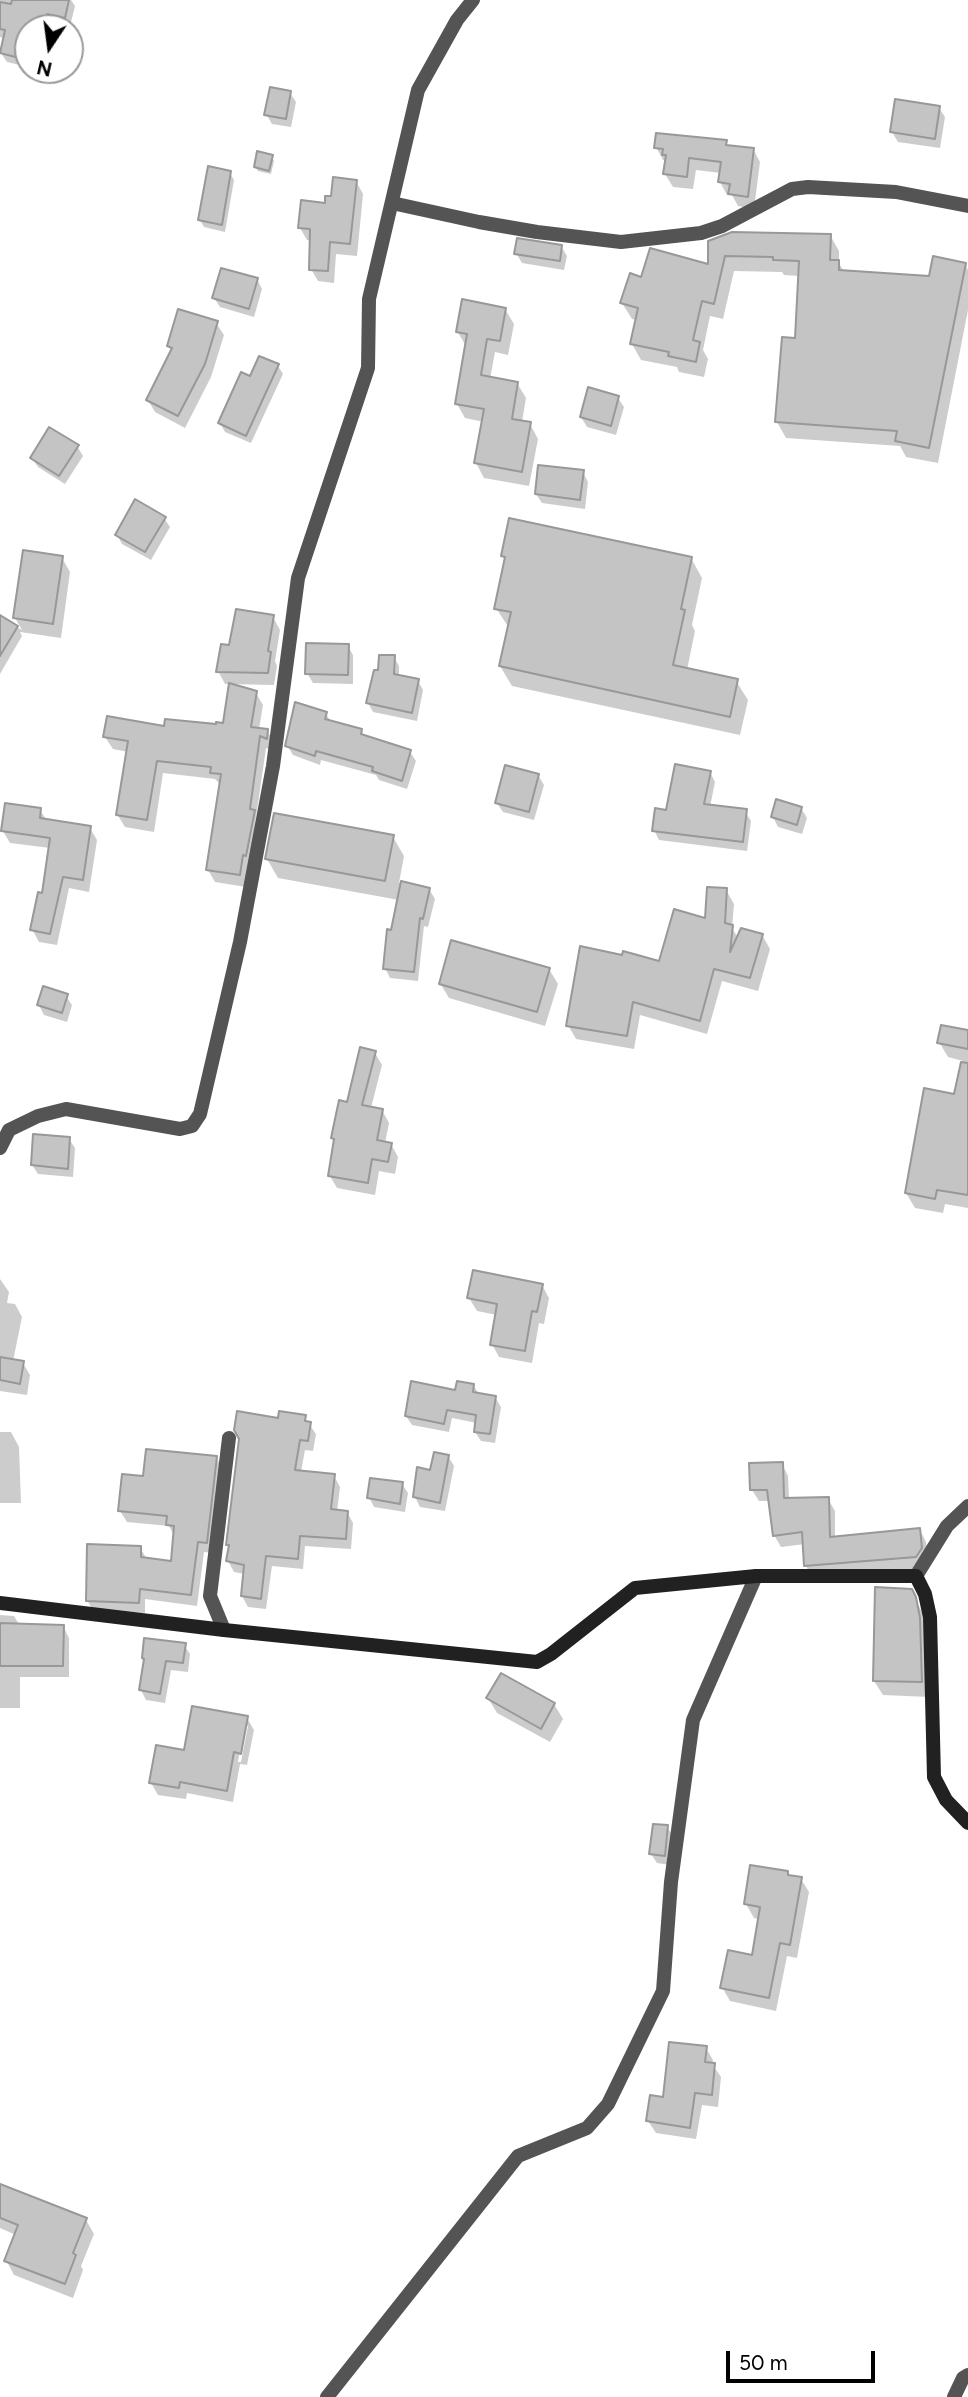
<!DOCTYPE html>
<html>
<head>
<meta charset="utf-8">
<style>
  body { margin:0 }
  #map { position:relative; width:968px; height:2397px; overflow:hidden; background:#fff; font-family:Figtree,sans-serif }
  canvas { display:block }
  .north { position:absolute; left:14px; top:14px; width:70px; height:70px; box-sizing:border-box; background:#fff; border:2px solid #999; border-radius:50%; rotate:193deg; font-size:19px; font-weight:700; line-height:28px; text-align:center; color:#000 }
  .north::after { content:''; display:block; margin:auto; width:24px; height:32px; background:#000; clip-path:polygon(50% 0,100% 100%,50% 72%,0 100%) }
  .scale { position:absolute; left:726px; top:2351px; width:149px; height:32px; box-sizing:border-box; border:4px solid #000; border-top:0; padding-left:9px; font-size:21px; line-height:24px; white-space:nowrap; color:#000; -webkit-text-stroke:5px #fff; paint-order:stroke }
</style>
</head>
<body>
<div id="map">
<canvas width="968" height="2397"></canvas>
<div class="north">N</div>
<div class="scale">50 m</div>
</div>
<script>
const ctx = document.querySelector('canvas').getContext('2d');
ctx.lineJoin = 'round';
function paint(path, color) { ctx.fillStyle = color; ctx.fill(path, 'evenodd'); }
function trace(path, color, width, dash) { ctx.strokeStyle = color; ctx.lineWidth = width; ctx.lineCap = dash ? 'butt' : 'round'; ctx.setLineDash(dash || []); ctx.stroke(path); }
paint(new Path2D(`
  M 0,0 L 71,0 L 75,6 L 70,26 L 52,22 L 51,28 L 28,28 L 28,67 L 7,62 L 1,53 L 4,38 L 0,37 Z
  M 290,93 L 296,102 L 291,127 L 272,124 L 266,114 Z
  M 939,108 L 945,117 L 940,148 L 898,142 L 892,132 Z
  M 725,142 L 729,147 L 753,149 L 760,162 L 754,209 L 738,206 L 732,195 L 727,195 L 720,182 L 721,173 L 696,170 L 693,189 L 673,187 L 665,174 L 667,160 L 663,160 L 656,147 Z
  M 272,157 L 274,161 L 271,174 L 258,171 L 255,167 Z
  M 230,173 L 234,180 L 225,232 L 204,227 L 200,220 Z
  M 356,181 L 363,194 L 357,256 L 336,254 L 334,283 L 318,281 L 311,269 L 312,241 L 307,240 L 300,228 L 333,198 Z
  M 830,235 L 839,251 L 839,263 L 844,272 L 930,278 L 965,264 L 968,270 L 968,310 L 938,463 L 906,457 L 900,446 L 786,438 L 777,422 L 796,340 L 800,276 L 784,275 L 782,272 L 734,271 L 723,319 L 710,316 L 703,350 L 708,359 L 704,377 L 679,372 L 677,367 L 641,360 L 632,344 L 637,320 L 632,319 L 622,303 L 642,279 L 710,267 L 710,242 Z
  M 561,246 L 567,256 L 564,270 L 522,263 L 516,253 Z
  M 257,279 L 262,289 L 254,317 L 220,307 L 214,298 Z
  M 505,309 L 514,324 L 508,355 L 495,352 L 490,379 L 517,383 L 526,398 L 522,422 L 530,424 L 538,439 L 529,486 L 484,478 L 476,463 L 484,422 L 465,418 L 457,404 L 466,346 L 457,331 Z
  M 216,323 L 224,335 L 211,377 L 185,428 L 155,412 L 148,400 L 172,352 L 169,345 Z
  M 278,366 L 283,374 L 251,443 L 225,432 L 220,423 L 251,379 Z
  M 618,398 L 624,407 L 616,435 L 587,427 L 581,417 Z
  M 77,446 L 83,456 L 65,484 L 38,467 L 32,458 Z
  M 583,472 L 588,482 L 585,509 L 542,503 L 536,494 Z
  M 164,518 L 170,527 L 151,560 L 122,544 L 117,535 Z
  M 502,556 L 691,558 L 702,578 L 692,625 L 695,631 L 687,670 L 736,681 L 748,700 L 740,735 L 512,686 L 500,666 L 509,628 L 496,608 L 506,561 Z
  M 62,558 L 70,572 L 61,638 L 20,632 L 22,636 L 0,674 L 0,618 L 22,630 L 15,618 Z
  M 273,617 L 280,630 L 275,661 L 277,666 L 274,685 L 225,684 L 218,671 L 230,647 Z
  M 348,646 L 353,655 L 353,684 L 313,683 L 307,673 Z
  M 394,657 L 399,666 L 399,677 L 418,681 L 423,690 L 417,721 L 373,712 L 368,703 L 380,673 Z
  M 256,693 L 263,705 L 259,729 L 267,730 L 274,743 L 273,750 L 266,748 L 246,887 L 215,882 L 208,870 L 221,785 L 215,779 L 163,773 L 154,832 L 125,827 L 117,814 L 128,752 L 113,749 L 105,737 L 166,728 L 224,725 Z
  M 326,714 L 331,722 L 361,730 L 365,737 L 410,752 L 416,761 L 407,789 L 379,780 L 376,775 L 321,760 L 320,765 L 293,755 L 287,745 Z
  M 710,772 L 715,782 L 710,807 L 745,811 L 751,821 L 747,851 L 659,840 L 654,830 L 667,812 Z
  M 538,775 L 544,785 L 534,820 L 503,812 L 497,803 Z
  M 801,808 L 807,818 L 802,834 L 778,827 L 773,817 Z
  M 40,810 L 47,821 L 90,828 L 97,840 L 89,892 L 69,888 L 57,945 L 39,942 L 32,929 L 43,895 L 50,848 L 10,843 L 3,831 Z
  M 393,837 L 404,856 L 399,883 L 429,889 L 435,899 L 428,927 L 424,926 L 418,981 L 390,978 L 385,968 L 399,900 L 278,878 L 267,859 Z
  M 726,890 L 734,904 L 732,928 L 738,938 L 762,935 L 770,949 L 758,991 L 722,981 L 707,1034 L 640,1015 L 634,1049 L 576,1039 L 568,1025 L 660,963 L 707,920 Z
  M 549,969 L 558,984 L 545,1026 L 449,998 L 440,983 Z
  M 66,996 L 72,1005 L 67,1022 L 44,1015 L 39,1005 Z
  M 968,1033 L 968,1208 L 945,1204 L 943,1213 L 915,1208 L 906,1193 L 955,1096 L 963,1061 L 948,1057 L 939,1042 Z
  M 375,1053 L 382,1065 L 371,1108 L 382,1110 L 389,1123 L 385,1143 L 391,1144 L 398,1157 L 395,1174 L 379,1171 L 375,1195 L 337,1188 L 330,1176 L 335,1142 L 333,1138 L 348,1104 Z
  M 69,1139 L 75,1148 L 73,1177 L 38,1174 L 32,1165 Z
  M 0,1279 L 9,1292 L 7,1303 L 15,1304 L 22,1317 L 13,1361 L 23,1363 L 30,1375 L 27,1395 L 0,1391 Z
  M 542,1285 L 549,1298 L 544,1324 L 539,1323 L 532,1363 L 499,1357 L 492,1344 L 497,1315 L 477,1311 L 469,1298 Z
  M 473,1385 L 479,1394 L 495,1397 L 501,1407 L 495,1443 L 481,1441 L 475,1432 L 477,1423 L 452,1418 L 449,1432 L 412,1425 L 406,1416 Z
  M 304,1417 L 316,1434 L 313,1451 L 305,1450 L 301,1472 L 334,1476 L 340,1487 L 337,1512 L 347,1512 L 353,1523 L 351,1549 L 305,1546 L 303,1569 L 272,1566 L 266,1609 L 248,1607 L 242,1596 L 245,1574 L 234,1572 L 228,1561 L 230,1549 L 228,1544 L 279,1420 Z
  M 0,1432 L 11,1432 L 19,1447 L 21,1503 L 0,1503 Z
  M 448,1456 L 454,1466 L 445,1511 L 420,1507 L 415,1497 L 432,1472 Z
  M 216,1457 L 223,1469 L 213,1553 L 204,1552 L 197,1606 L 145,1599 L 145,1613 L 94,1612 L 87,1600 L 140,1548 L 147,1559 L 172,1563 L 175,1537 L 169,1526 L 127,1522 L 120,1511 L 145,1478 Z
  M 782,1464 L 788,1476 L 789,1499 L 828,1499 L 835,1511 L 835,1538 L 920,1530 L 926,1542 L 928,1560 L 923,1568 L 812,1577 L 806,1566 L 805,1544 L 781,1547 L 774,1535 L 770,1501 L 759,1501 L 752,1490 Z
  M 402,1484 L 408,1493 L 405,1512 L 374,1507 L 369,1497 Z
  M 911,1591 L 923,1614 L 929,1697 L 883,1695 L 874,1681 Z
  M 0,1615 L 14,1616 L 20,1626 L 63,1626 L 69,1638 L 69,1677 L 20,1677 L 20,1708 L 0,1708 Z
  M 184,1645 L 190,1654 L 188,1672 L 171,1670 L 165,1703 L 146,1700 L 141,1690 L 146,1662 Z
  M 488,1698 L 554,1704 L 563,1719 L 550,1742 L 497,1713 Z
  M 247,1718 L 254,1730 L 247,1765 L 240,1764 L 233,1802 L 187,1793 L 186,1799 L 158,1795 L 151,1783 L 185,1752 ZM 244,1726 L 248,1726 L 241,1762 L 238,1762 Z
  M 667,1827 L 673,1836 L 670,1865 L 657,1863 L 651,1854 Z
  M 787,1873 L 790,1877 L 801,1879 L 809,1892 L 797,1958 L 787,1956 L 776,2011 L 730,2001 L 722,1987 L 753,1957 L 759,1919 L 754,1918 L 746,1904 Z
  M 706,2048 L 713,2060 L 712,2064 L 721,2077 L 718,2107 L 702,2105 L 696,2139 L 656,2133 L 648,2121 Z
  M 0,2186 L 86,2220 L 94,2234 L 81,2266 L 83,2270 L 73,2298 L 14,2275 L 6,2260 L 16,2235 L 0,2228 Z`), '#0003');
const building = new Path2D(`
  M 12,0 L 69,0 L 65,18 L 47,14 L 44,28 L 28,28 L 23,59 L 0,53 L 5,30 L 0,29 L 0,2 L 11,4 Z
  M 270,87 L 291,91 L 286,119 L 264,115 Z
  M 895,99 L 940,106 L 935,139 L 890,132 Z
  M 656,133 L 727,140 L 726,145 L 754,148 L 748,197 L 728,194 L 730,184 L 718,182 L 721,162 L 689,158 L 687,177 L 663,174 L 666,155 L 662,155 L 663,149 L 654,148 Z
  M 257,151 L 273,155 L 269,171 L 254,167 Z
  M 208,166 L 231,171 L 222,225 L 198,220 Z
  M 333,177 L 357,180 L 350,244 L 330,242 L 328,271 L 309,270 L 310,229 L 298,228 L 301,200 L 325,203 L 325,196 L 331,196 Z
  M 732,232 L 831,234 L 830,260 L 839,260 L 839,270 L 929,276 L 933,256 L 966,263 L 929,448 L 895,441 L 897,431 L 775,422 L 782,337 L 795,338 L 799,261 L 773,260 L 773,257 L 725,256 L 714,304 L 702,301 L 693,340 L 700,342 L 696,362 L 668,356 L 669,352 L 630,344 L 638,308 L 620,303 L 630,273 L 641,277 L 650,248 L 708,264 L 708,241 Z
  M 517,238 L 562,245 L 560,261 L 514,254 Z
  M 221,268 L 258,278 L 249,309 L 212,298 Z
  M 462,299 L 506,308 L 500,341 L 487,339 L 481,375 L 518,382 L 512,419 L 531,422 L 522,472 L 474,463 L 484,409 L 455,404 L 467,334 L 456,332 Z
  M 178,309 L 218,321 L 205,364 L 178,416 L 146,400 L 172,348 L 167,346 Z
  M 259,356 L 279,364 L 246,436 L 218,423 L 241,372 L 250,376 Z
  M 588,387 L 619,396 L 611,426 L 580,417 Z
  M 49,427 L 79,445 L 59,476 L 30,458 Z
  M 538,465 L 584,470 L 580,500 L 535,494 Z
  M 135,499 L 166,517 L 145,552 L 115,535 Z
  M 509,518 L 692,557 L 681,609 L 685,610 L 673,665 L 738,679 L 730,717 L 499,666 L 511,612 L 494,609 L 505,557 L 501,556 Z
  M 23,550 L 63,556 L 53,624 L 13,618 Z
  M 236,609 L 274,615 L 268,651 L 271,652 L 268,673 L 216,672 L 221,644 L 229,645 Z
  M 0,615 L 18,626 L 0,656 Z
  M 306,643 L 349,644 L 348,675 L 305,674 Z
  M 379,655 L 395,655 L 394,674 L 419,679 L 412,713 L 366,703 L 374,670 L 378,670 Z
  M 229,683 L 257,691 L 251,727 L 268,729 L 267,739 L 260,736 L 250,809 L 255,810 L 246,856 L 243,855 L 240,875 L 206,870 L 221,774 L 210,773 L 211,767 L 157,761 L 147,820 L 116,815 L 128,741 L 103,737 L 107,716 L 164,726 L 165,719 L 216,724 L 216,722 L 223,723 Z
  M 295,702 L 327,712 L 325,719 L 362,729 L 361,734 L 411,750 L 402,781 L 372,771 L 373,767 L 316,751 L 315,756 L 285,746 Z
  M 675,764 L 711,771 L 704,804 L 747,809 L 743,842 L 652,831 L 655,808 L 666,810 Z
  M 505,765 L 539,774 L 529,812 L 495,803 Z
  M 776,799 L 802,807 L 797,825 L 771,817 Z
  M 5,803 L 41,808 L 40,818 L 91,826 L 83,880 L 63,877 L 50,934 L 30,930 L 38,892 L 42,893 L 50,838 L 1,831 Z
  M 274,813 L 394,835 L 385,881 L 265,859 Z
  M 401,881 L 430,888 L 423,919 L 420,918 L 414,972 L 383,969 L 387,929 L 391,930 Z
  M 707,887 L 727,888 L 725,923 L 733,925 L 730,952 L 741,928 L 763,934 L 750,978 L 714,969 L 700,1021 L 633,1002 L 627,1036 L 566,1026 L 580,946 L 622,955 L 623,951 L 659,961 L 674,909 L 705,918 Z
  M 451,940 L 550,968 L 537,1012 L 439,984 Z
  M 43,986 L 68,994 L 62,1013 L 37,1005 Z
  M 941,1025 L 968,1030 L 968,1049 L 937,1043 Z
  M 360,1047 L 376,1051 L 362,1105 L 383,1109 L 377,1140 L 392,1143 L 388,1162 L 372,1159 L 368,1183 L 328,1176 L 334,1139 L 331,1138 L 339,1100 L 347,1102 Z
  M 961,1062 L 968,1063 L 968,1195 L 937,1190 L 935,1199 L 905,1193 L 924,1088 L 954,1094 Z
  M 33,1134 L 70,1137 L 68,1169 L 31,1165 Z
  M 473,1270 L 543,1284 L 537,1312 L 532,1311 L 525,1351 L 490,1345 L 497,1304 L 467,1298 Z
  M 0,1357 L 24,1361 L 20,1384 L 0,1380 Z
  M 411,1381 L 455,1390 L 457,1381 L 474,1384 L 473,1392 L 496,1396 L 490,1434 L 474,1432 L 476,1415 L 447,1410 L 444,1424 L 405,1416 Z
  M 237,1411 L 278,1418 L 279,1411 L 306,1415 L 305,1421 L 311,1422 L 308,1441 L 300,1440 L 295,1470 L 335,1474 L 331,1509 L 348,1511 L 346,1539 L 300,1536 L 298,1559 L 266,1556 L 261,1599 L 241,1596 L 244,1565 L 226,1561 L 229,1545 L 226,1545 L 239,1439 L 234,1430 Z
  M 146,1449 L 217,1456 L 207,1543 L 198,1542 L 191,1595 L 140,1589 L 139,1603 L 86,1601 L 87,1544 L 141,1546 L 141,1557 L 171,1561 L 174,1526 L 166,1525 L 167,1516 L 118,1511 L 122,1474 L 143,1476 Z
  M 434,1452 L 449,1455 L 440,1503 L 413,1497 L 417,1467 L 430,1470 Z
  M 783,1462 L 784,1498 L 829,1497 L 830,1537 L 920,1528 L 922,1548 L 916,1557 L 804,1566 L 802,1532 L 773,1536 L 767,1490 L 750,1490 L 749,1463 Z
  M 370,1478 L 403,1482 L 400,1504 L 367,1498 Z
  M 875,1587 L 912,1589 L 916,1597 L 920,1618 L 922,1682 L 873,1681 Z
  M 0,1623 L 64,1625 L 63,1666 L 0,1666 Z
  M 144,1638 L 186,1643 L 183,1663 L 166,1661 L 160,1694 L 139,1690 L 144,1659 L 142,1658 Z
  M 501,1673 L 555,1703 L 541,1729 L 486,1698 Z
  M 192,1706 L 248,1716 L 241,1754 L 234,1752 L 227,1791 L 180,1782 L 179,1788 L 149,1783 L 156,1745 L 184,1750 Z
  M 653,1824 L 668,1825 L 665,1856 L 649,1854 Z
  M 750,1865 L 788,1871 L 788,1875 L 802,1877 L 790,1945 L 780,1943 L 769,1998 L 720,1988 L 728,1950 L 752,1955 L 760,1907 L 744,1904 Z
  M 669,2042 L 707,2046 L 705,2062 L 715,2063 L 712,2095 L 695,2093 L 690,2128 L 646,2121 L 650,2095 L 663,2097 Z
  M 0,2184 L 87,2218 L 73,2253 L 76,2255 L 65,2284 L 4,2261 L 18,2225 L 0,2218 Z`);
paint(building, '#c4c4c4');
trace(building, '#989898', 2);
trace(new Path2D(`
  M 392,203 L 479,222 L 537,232 L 621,242 L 701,233 L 722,226 L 792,189 L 808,187 L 896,192 L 968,206
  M 0,1148 L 9,1130 L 38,1116 L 66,1109 L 180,1129 L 192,1126 L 200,1114 L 240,942 L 273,766 L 298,578 L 368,368 L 369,299 L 418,90 L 457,20 L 473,0
  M 916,1576 L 947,1526 L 968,1506
  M 224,1630 L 210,1596 L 229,1438
  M 327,2397 L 518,2156 L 587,2128 L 608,2104 L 663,1991 L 671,1882 L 693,1720 L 756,1576
  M 954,2397 L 963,2378 L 968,2375`), '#545454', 14);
trace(new Path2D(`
  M 0,1603 L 224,1630 L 537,1662 L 551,1654 L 635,1588 L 756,1576 L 916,1576 L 925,1594 L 930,1617 L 934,1777 L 946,1800 L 968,1823`), '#212121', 14);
</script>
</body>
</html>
